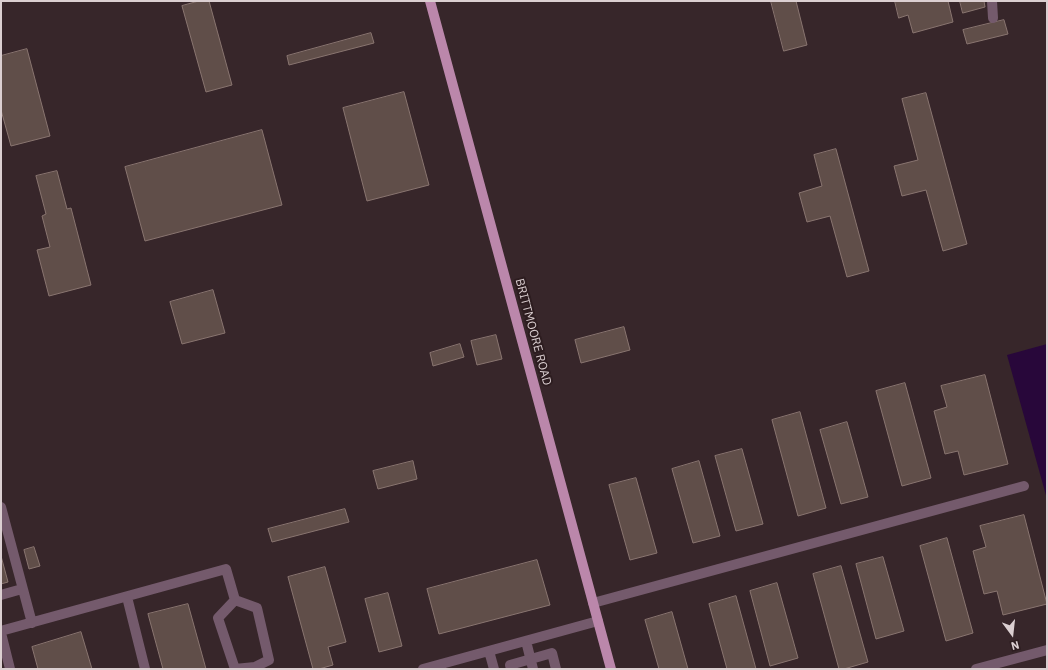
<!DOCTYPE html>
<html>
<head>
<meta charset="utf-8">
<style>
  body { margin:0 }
  #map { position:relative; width:1048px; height:670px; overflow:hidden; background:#37262a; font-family:"IBM Plex Sans",sans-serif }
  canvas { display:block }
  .frame { position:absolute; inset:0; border:2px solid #dbcfd1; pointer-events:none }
  .north { position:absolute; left:992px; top:614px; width:40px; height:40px; -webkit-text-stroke:3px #2d1d20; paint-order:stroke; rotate:165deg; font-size:11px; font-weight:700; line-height:16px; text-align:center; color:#dbcfd1 }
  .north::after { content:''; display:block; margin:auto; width:14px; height:18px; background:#dbcfd1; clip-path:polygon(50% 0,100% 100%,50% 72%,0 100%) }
</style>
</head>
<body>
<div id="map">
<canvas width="1048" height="670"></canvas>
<div class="frame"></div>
<div class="north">N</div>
</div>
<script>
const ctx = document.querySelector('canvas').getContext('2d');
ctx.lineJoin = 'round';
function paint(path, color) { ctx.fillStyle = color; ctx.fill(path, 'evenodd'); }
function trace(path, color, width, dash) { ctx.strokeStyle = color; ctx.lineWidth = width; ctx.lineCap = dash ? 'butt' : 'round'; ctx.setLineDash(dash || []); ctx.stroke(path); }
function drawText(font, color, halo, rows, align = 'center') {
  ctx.font = font + ' "IBM Plex Sans",sans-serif'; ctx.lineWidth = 4; ctx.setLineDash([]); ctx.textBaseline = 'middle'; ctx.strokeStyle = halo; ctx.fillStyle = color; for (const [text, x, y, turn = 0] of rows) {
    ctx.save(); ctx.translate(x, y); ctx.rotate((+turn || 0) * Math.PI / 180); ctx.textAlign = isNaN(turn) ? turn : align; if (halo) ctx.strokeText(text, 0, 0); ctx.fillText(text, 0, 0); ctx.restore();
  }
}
paint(new Path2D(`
  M 1047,344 L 1047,499 L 1007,355 Z`), '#28073a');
const building = new Path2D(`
  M 199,1 L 209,1 L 232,85 L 206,92 L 182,6 Z
  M 771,1 L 796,1 L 807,45 L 784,51 Z
  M 895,1 L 948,1 L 953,22 L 913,33 L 908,15 L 899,18 Z
  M 960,1 L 984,1 L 985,7 L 963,13 Z
  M 1004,20 L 1008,34 L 967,44 L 963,30 Z
  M 371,33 L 374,43 L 289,65 L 287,56 Z
  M 27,49 L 50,136 L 11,146 L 1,110 L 1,56 Z
  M 404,92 L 429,185 L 367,201 L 343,108 Z
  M 926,93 L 967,244 L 943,251 L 926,190 L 902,196 L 894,166 L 918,160 L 902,99 Z
  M 262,130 L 282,205 L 145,241 L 125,167 Z
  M 836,149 L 869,271 L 847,277 L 830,216 L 807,222 L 799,193 L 822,186 L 814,155 Z
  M 57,171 L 67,209 L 71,208 L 91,285 L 49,296 L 37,250 L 50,247 L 42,216 L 46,214 L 36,176 Z
  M 213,290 L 225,333 L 182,344 L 170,302 Z
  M 624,327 L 630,350 L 581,363 L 575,340 Z
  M 496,335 L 502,359 L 477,365 L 471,341 Z
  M 460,344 L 464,357 L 433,366 L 430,353 Z
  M 985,375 L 1008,464 L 964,475 L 958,451 L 945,454 L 934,411 L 947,407 L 941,386 Z
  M 905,383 L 931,478 L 902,486 L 876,391 Z
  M 800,412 L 826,508 L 798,516 L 772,420 Z
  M 847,422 L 868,497 L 841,504 L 820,430 Z
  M 742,449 L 763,524 L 736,531 L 715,456 Z
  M 413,461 L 417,479 L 378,489 L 373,471 Z
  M 699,461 L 720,536 L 693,543 L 672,469 Z
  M 636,478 L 657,553 L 630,560 L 609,485 Z
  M 345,509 L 349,522 L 272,542 L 268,529 Z
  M 1024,515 L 1047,604 L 1003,615 L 997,591 L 984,594 L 973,551 L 986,547 L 980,526 Z
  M 947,538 L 973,633 L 946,641 L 920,546 Z
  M 34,547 L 40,566 L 29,569 L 24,550 Z
  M 1,556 L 8,582 L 1,584 Z
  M 883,557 L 904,631 L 876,639 L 856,564 Z
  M 537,560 L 550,605 L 439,634 L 427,589 Z
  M 841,566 L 868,662 L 844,669 L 839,669 L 813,574 Z
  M 325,567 L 346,642 L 328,647 L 333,665 L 319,669 L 313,669 L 288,577 Z
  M 777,583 L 798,658 L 770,666 L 750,591 Z
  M 388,593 L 402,646 L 379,652 L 365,599 Z
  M 736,596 L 756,669 L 727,669 L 709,604 Z
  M 188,604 L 206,669 L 163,669 L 148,614 Z
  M 672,612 L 688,669 L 659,669 L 645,620 Z
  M 81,632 L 92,669 L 38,669 L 32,647 Z`);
paint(building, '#604e49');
trace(building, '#897570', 1);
trace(new Path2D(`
  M 992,1 L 993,18
  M 1,507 L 32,623
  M 1,595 L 22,589
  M 127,597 L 145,669
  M 235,600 L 257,608 L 269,660 L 255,667 L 235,669 L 218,618 Z
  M 593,603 L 1024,486
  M 1,631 L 226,569 L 235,600
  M 1,633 L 10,669
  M 526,641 L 533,669
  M 489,651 L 494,669
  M 423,669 L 598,621
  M 511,669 L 510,665 L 552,653 L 556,669
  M 976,669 L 1047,650`), '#745a6c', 10);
trace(new Path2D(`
  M 430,1 L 611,669`), '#bb87ab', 10);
drawText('12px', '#dbcfd1', '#2d1d20', [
  ["BRITTMOORE ROAD",533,332,75]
]);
</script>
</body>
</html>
